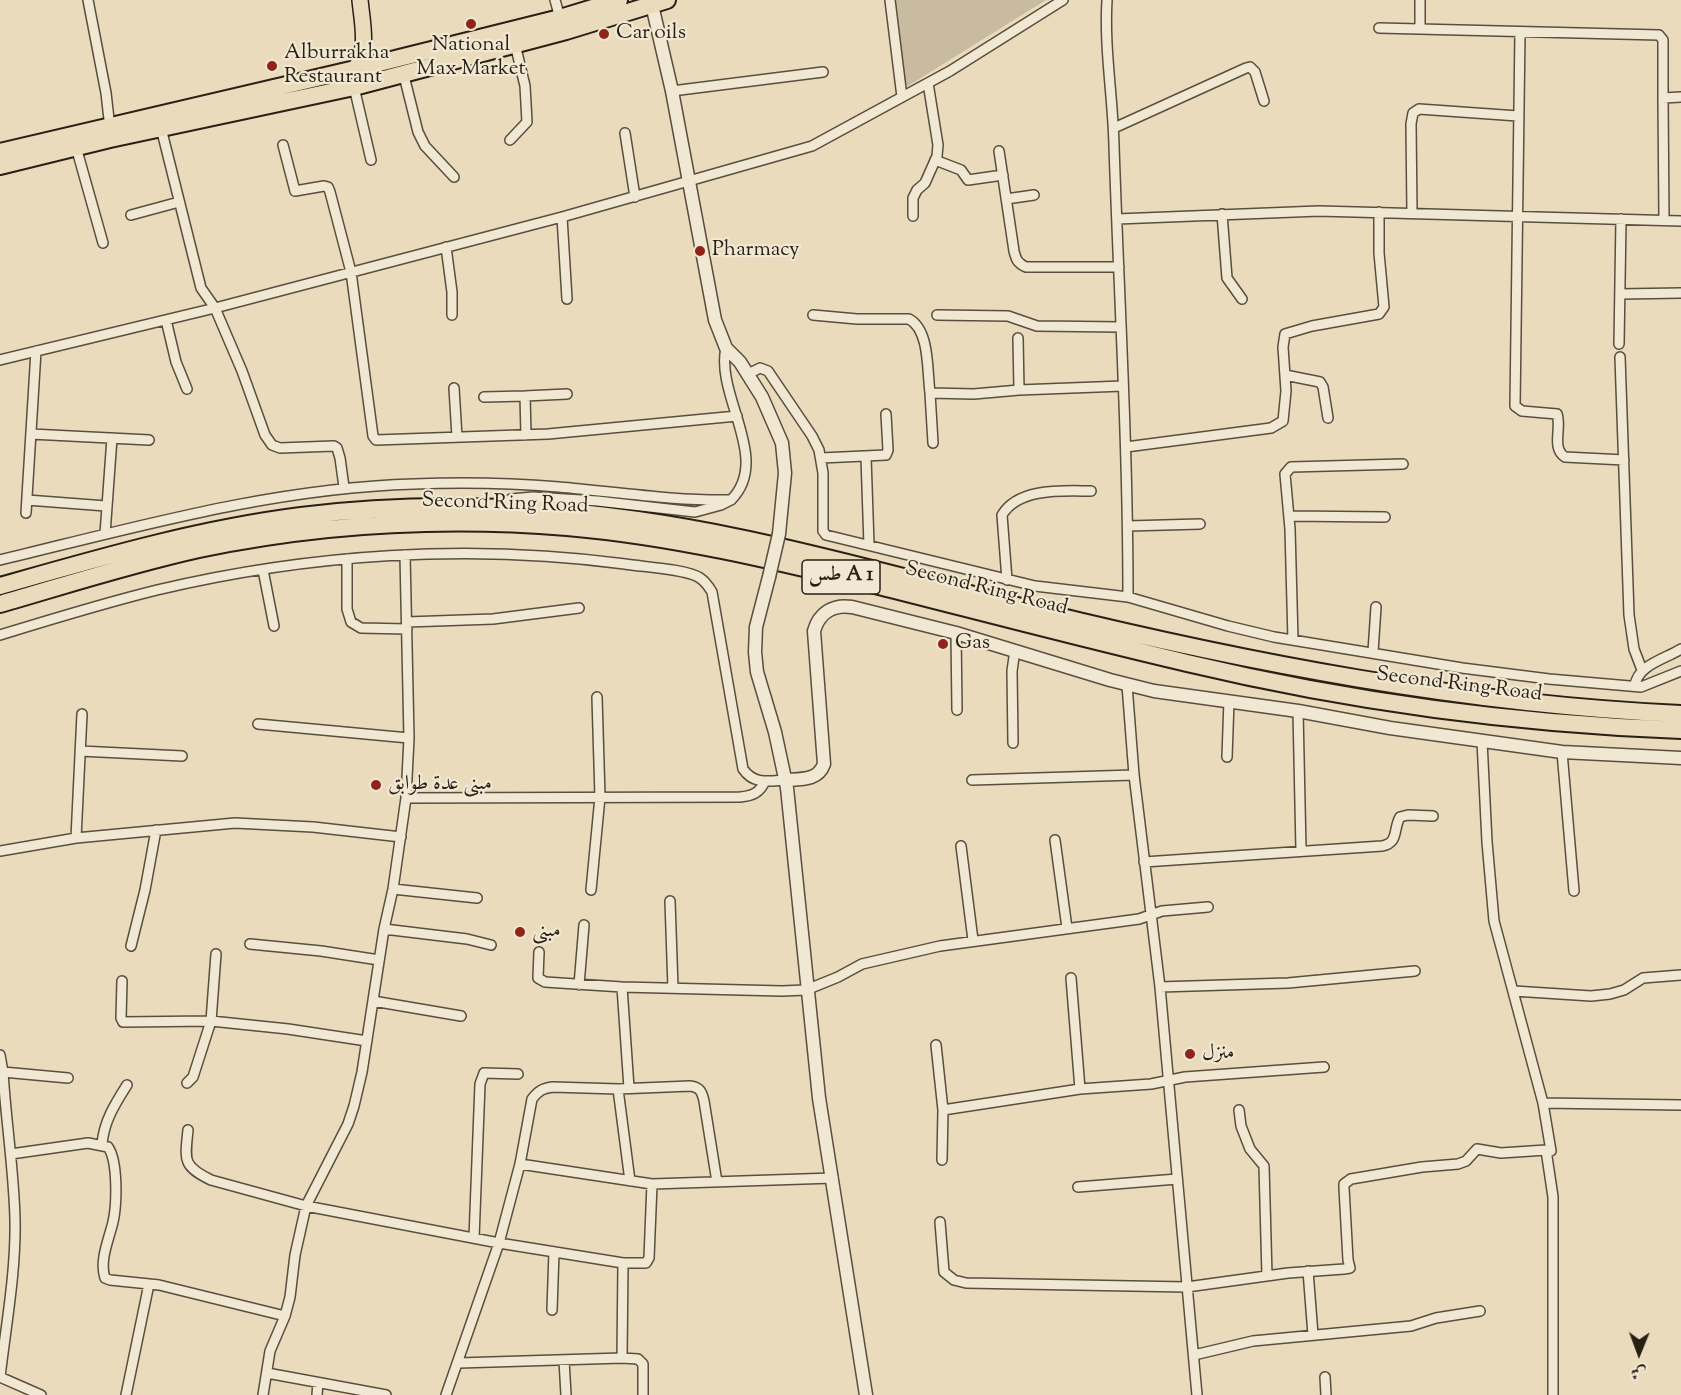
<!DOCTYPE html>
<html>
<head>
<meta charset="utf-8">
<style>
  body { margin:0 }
  #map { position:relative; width:1681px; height:1395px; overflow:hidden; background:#e9dbbc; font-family:"Sorts Mill Goudy",Amiri,serif }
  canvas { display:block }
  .north { position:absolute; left:1609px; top:1323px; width:60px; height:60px; -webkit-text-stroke:4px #f1e8d3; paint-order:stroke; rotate:181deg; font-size:16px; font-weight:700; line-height:24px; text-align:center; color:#2a1f15 }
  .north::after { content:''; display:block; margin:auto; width:21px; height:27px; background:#2a1f15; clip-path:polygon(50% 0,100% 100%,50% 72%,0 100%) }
</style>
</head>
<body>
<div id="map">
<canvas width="1681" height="1395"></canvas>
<div class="north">ش</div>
</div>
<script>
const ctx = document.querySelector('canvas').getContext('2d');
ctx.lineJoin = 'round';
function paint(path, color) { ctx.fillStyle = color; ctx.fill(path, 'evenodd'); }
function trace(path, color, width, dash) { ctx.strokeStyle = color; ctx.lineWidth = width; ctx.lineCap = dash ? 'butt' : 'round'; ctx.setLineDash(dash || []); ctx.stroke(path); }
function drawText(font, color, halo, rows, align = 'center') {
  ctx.font = font + ' "Sorts Mill Goudy",Amiri,serif'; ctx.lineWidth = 4.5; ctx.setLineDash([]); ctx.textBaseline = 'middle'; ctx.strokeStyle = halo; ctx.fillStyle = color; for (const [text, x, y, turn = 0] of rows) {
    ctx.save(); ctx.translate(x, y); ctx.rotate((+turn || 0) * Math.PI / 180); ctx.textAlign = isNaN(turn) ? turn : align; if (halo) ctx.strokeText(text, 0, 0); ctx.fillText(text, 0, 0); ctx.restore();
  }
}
paint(new Path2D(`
  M 895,0 L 1046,0 L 908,86 L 901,82 Z`), '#c9bba0');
const minor = new Path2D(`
  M 88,0 L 106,93 L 110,128
  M 555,0 L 560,18
  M 890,0 L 902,97
  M 1107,0 C 1104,49 1113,97 1114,146 C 1119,296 1128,446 1128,597
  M 1420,0 L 1420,29
  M 1379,28 L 1659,35 L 1663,40 L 1663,98
  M 1520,32 L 1515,406 L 1522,411 L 1557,414 C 1562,428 1551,448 1565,457 L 1624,460
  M 403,72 L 418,132 L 425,146 L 454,177
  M 354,87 L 371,160
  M 672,91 L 823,72
  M 161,128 L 201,288 L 215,308 L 242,371 L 265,435 L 272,445 L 280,448 L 334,446 L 337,448 L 340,458 L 344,487
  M 1114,128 L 1246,68 L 1250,67 L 1255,72 L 1264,101
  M 625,133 L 635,197
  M 510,140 L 527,122 L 525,86 L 515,44
  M 283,145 L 295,191 L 324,186 L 328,187 L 330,192 L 351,272 L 373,436 L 376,440 L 548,434 L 737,416
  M 76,147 L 103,243
  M 999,151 L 1014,251 C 1016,259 1017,263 1026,267 L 1119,267
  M 935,160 L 961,170 L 968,180 L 1003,175
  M 1006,199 L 1034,195
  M 1412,213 L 1411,124 L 1413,113 L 1419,109 L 1518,116
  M 1222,214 L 1227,278 L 1242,299
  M 131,215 L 179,202
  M 913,216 L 913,198 L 917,190 L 925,183 L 937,156 L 938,145 L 928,83
  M 562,217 L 567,299
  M 1117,219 L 1319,211 L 1681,221
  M 1664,220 L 1663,98 L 1681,97
  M 446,247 L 452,292 L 452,315
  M 1620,294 L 1681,293
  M 813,315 L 857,319 L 909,319 C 930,330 927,371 930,393
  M 937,315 L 1008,316 L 1037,326 L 1121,327
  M 166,320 L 176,362 L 187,389
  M 1018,338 L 1019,390
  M 1619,344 L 1621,219
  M 1620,357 L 1629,615 L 1634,649 L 1642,670
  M 0,360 L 215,308 L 562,217 L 812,146 L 950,71 L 1063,0
  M 748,374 L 760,368 L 768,371 L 812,436 L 819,450 L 823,473 L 823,531 L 826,535 L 1035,586 L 1128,597 L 1228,626 L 1274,637 L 1462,668 L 1549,679 L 1641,687 L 1681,671
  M 1285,375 L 1320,382 L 1323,387 L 1328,418
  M 454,388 L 457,437
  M 525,396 L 567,394
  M 484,397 L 525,396 L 526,435
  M 31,434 L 149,440
  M 933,443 L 930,393 L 974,394 L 1019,390 L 1123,386
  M 1126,447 L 1271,428 L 1283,421 L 1286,391 L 1283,347 L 1285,334 L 1312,326 L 1379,314 L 1384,307 L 1379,253 L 1379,212
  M 866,457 L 869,545
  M 821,458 L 886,455 L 888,450 L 886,414
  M 27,500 L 106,506
  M 501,509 L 505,503 L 511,499 L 533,497 L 597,501 L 695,512 L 721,505 L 729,501
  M 26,513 L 36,351
  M 1289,516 L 1385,517
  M 1128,526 L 1200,524
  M 105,534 L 112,438
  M 347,559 L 347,609 L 351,622 L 361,628 L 407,629
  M 0,560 C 137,527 273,488 414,484 C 462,482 511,483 559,487 C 617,492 673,501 731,500 C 772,459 715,396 726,348
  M 263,570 L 274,626
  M 1007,580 L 1002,515 C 1019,487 1064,491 1091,491
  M 407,622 L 493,619 L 579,608
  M 956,633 L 957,710
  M 0,635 C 52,619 104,603 157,590 C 309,554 470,543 625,564 C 643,567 687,569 700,578 C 706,582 709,587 712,592 L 743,769 C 754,785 769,781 785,780
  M 1293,640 L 1290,529 L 1285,474 L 1291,467 L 1403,464
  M 1373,652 L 1376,607
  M 1127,685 L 1134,775 L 1160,987 L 1197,1395
  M 1635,686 C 1637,665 1665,659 1681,649
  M 1298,711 L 1301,850
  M 258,724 L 409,738
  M 1482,741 L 1487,842 L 1494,921 L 1543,1103 L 1551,1151 L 1546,1150 L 1553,1197 L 1553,1395
  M 1013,743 L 1012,671 L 1015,650
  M 80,751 L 182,756
  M 1562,752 L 1574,891
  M 1227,757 L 1229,701
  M 972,780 L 1134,775
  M 406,798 L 740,797 C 752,796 760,793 765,781
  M 76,838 L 82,714
  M 1055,840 L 1067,928
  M 961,846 L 973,940
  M 0,851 L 76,838 L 235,823 L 313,827 L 401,837
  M 1144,862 L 1382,846 C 1399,843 1393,829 1400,817 L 1408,815 L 1433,816
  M 393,889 L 477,898
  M 591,890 L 600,797 L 597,697
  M 670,901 L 673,988
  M 384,929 L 467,939 L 491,945
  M 250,944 L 321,951 L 379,960
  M 131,946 L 145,890 L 156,830
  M 539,952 L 538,978 L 545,982 L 622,987 L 782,991 L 806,990 L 838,977 L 862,964 L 940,946 L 1139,919 L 1162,911 L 1208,907
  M 1071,978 L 1080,1089
  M 122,981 L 121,1018 L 123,1022 L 211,1021 L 288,1029 L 367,1041
  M 579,985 L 584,925
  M 622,987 L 629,1088
  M 1160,987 L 1288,983 L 1415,971
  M 1514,991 L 1591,996 L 1610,994 L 1624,990 L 1643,978 L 1681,975
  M 373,1001 L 461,1016
  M 936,1045 L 943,1110 L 942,1160
  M 0,1055 L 3,1072 C 6,1122 14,1171 15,1220 C 16,1272 6,1325 0,1377
  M 3,1072 L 68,1078
  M 187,1083 L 193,1077 L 211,1021 L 216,954
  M 618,1089 L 630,1181
  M 1543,1103 L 1681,1105
  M 943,1110 L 1080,1089 L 1151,1084 L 1185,1077 L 1324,1067
  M 1239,1110 L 1241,1126 L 1250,1149 L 1264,1166 L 1267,1276
  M 188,1130 C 185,1160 182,1166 211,1180 L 306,1206 L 499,1243 L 623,1263 L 646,1263 L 649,1258 L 652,1184
  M 102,1144 C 104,1121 115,1104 127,1085
  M 11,1154 L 88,1143 L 108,1147 C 118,1161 117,1204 113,1222 C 109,1239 99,1261 105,1278 L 110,1280 L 159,1285 L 285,1316
  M 520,1164 L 652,1184 L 833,1178
  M 1078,1187 L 1177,1179
  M 940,1222 L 944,1272 L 954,1280 L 966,1283 L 1187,1287 L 1288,1273 L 1344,1269 L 1350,1268 L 1348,1260 L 1344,1188 L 1344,1184 L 1351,1179 L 1422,1167 L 1458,1164 L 1466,1161 L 1477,1149 L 1501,1153 L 1546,1150
  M 474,1238 L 480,1084 L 484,1073 L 518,1074
  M 1308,1271 L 1313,1335
  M 552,1310 L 554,1252
  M 1194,1355 L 1253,1341 L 1411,1326 L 1436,1318 L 1480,1311
  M 622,1358 L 638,1359 L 643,1364 L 643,1395
  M 564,1360 L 566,1395
  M 459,1363 L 622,1358 L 623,1263
  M 267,1373 L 386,1395
  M 0,1377 L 41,1395
  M 1325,1377 L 1326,1395
  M 126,1395 L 149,1284
  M 263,1395 L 270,1351 L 285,1316 L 290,1297 L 295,1255 L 306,1206 L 348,1124 L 354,1106 L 362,1072 L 384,929 L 393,889 L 406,798 L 409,738 L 405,555
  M 317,1395 L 318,1383
  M 446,1395 L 499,1243 L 520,1164 L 532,1099 C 538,1091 543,1088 553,1087 L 618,1089 L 690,1086 C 700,1087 702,1092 704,1101 L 717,1182`);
const tertiary = new Path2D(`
  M 652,5 L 672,91 L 715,320 L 726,348 L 740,362 L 762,397 L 782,443 L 785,473 L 779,534
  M 769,577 L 756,627 L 755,652 L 757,672 L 775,732 L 787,788 L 819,1098 L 866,1395
  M 785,780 C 801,779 818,781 824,764 L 814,631 C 819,613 833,604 852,607 L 956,633 L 1110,680 L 1154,691 L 1298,711 L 1390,728 L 1562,752 L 1681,758`);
const primary = new Path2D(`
  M 355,69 C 369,49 362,22 360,0`);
const trunk = new Path2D(`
  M 0,152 L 355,69 L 560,18 L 619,0
  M 0,166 L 110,139 L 354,87 L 566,31 L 667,0
  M 0,586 C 99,558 198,529 301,516 C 380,506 461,505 541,510 C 710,520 874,571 1037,611 C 1249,663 1463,704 1681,714
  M 0,604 C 66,585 131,564 199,549 C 319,524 444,517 567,527 C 673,536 776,561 879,586 C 982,612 1084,639 1187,663 C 1347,701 1517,724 1681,730`);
trace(minor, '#5a4e3f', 12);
trace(tertiary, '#5a4e3f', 15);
trace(primary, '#2a1f15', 18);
trace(trunk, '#2a1f15', 20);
trace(minor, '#f1e8d3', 9);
trace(tertiary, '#f1e8d3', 12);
trace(primary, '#e9dbbc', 15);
trace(trunk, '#e9dbbc', 16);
const tertiaryBridge = new Path2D(`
  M 769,577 L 779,534`);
trace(tertiaryBridge, '#5a4e3f', 15, []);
trace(tertiaryBridge, '#f1e8d3', 12);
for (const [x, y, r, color] of [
  [471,24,6,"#8f2418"],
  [604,34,6,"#8f2418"],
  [272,66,6,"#8f2418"],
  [700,251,6,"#8f2418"],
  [943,644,6,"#8f2418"],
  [376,785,6,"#8f2418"],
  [520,932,6,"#8f2418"],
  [1190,1054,6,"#8f2418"]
]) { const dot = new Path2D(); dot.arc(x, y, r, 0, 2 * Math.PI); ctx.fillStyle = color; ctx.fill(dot); trace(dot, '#f1e8d3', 2); }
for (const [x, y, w] of [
  [841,577,78]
]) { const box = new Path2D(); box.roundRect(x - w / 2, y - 17, w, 34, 4.5); ctx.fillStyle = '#f1e8d3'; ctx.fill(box); trace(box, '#2a1f15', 1.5); }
drawText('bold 20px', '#2a1f15', null, [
  ["طس A 1",841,577]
]);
drawText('21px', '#2a1f15', '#f1e8d3', [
  ["Car oils",616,34],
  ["National",471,46,"center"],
  ["Max Market",471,70,"center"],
  ["Alburrakha",284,54],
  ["Restaurant",284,78],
  ["Pharmacy",712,251],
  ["Gas",955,644],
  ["مبنى عدة طوابق",388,785],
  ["مبنى",532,932],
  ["منزل",1202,1054]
], 'left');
drawText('21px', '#2a1f15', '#f1e8d3', [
  ["Second Ring Road",505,505,2],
  ["Second Ring Road",986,590,14],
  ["Second Ring Road",1459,686,7]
]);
</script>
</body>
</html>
